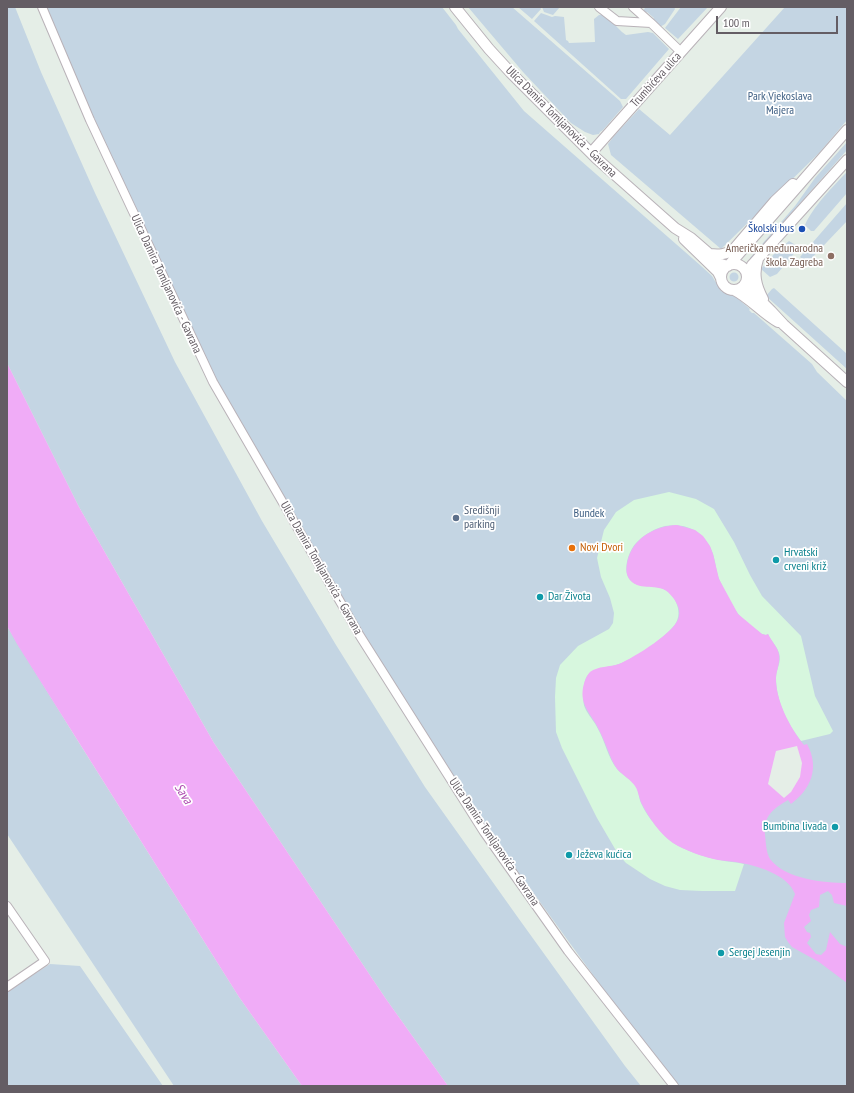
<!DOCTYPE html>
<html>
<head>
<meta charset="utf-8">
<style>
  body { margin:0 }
  #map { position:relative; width:854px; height:1093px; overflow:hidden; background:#e5eee7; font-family:"PT Sans Narrow",sans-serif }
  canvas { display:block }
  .frame { position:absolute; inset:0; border:8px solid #645d64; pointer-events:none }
  .scale { position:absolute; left:716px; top:16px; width:122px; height:18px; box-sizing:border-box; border:2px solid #645d64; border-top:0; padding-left:5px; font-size:12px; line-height:14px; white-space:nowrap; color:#645d64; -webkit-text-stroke:3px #fff; paint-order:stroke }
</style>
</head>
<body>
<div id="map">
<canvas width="854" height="1093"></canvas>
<div class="frame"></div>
<div class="scale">100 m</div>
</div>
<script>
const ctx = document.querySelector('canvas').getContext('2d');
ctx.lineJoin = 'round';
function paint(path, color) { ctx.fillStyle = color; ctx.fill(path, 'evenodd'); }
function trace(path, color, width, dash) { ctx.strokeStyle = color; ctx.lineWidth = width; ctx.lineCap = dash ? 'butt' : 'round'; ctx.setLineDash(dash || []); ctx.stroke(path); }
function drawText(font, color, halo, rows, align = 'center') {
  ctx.font = font + ' "PT Sans Narrow",sans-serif'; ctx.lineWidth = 3.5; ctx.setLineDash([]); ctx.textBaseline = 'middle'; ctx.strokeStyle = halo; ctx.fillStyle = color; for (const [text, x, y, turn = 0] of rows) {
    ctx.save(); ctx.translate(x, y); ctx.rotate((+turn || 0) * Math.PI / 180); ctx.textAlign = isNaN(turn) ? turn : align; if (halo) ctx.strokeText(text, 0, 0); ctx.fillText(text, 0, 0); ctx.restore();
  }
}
paint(new Path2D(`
  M 7,7 L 15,7 L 41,72 L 95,193 L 175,362 L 262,521 L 336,645 L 425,787 L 519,919 L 625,1066 L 641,1086 L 448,1086 L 386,999 L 214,743 L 79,507 L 7,363 Z
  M 46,7 L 442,7 L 456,25 L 458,29 L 524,111 L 700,265 L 712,276 L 721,291 L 736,297 L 750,309 L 749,310 L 752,313 L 754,313 L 812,364 L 817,372 L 847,401 L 847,1086 L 677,1086 L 625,1019 L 484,825 L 363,639 L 219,391 L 94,121 Z
  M 468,7 L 512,7 L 620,101 L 623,107 L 603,130 L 600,132 L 599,134 L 593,135 L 585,132 L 571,123 L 523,72 Z
  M 518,7 L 540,7 L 541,9 L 532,19 Z
  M 542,7 L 560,7 L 553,15 L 544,12 Z
  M 661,7 L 674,7 L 675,9 L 665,24 L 660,27 L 653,20 L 654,18 L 647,12 L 645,13 L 643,11 L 645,8 Z
  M 681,7 L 708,7 L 678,39 L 665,28 Z
  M 785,7 L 847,7 L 847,120 L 819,153 L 721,249 L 611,155 L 608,144 L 614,136 L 639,109 L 670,135 Z
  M 541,13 L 552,17 L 555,16 L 564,17 L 566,40 L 568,41 L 569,43 L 595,42 L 594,19 L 599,15 L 602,15 L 616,26 L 622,32 L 626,35 L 648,32 L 653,33 L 669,49 L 626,99 L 621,99 L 534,21 Z
  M 847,142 L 847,150 L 751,259 L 750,258 L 795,206 L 815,178 Z
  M 847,172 L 847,193 L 814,231 L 811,231 L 805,225 C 812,208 834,185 847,172 Z
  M 847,203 L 847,221 L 807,263 L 800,257 Z
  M 789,241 L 794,244 L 797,248 L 797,250 L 777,274 L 770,277 L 761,269 L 774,254 Z
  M729.5 277a4.5 4.5 0 1 1 9 0a4.5 4.5 0 1 1-9 0Z
  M 774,288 L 847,354 L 847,369 L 766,296 L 772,289 Z
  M 7,626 L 71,730 L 239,997 L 302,1086 L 174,1086 L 7,834 Z
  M 50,964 L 80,966 L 163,1086 L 7,1086 L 7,992 Z`), '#c4d5e3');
paint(new Path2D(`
  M 669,492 L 696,499 L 714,509 L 734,542 L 750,575 L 762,596 L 801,636 L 815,696 L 833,731 L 830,734 L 801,741 C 787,723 776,700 776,678 C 776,669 782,662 779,653 C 777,646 771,641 768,634 L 766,635 L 762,634 C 755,629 747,623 741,617 C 734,610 724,590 720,581 C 716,573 716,563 713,554 C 706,533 688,522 665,526 C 656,528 645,534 638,541 C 629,549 621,571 631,581 C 639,588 651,585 661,588 C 676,593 685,615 673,627 C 660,641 635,659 616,665 C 606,668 592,667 586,678 C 583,684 582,702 585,708 C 588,715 595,722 598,729 C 605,741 608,758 617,769 C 623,776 633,780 637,788 C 639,793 639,800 642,805 C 647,816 662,835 672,842 C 683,850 707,858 720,860 C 728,862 736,862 744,864 L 735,891 L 702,891 L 680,890 L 665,886 L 650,879 L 626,863 L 618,854 L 597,818 L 562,748 L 556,732 L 555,697 L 556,678 L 560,665 L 578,646 L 609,629 L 613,623 L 614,613 L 610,598 L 601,577 L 597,558 L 604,530 L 616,512 L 634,500 Z`), '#d7f7de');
paint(new Path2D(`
  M 7,363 L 79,507 L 214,743 L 386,999 L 448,1086 L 302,1086 L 239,997 L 17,644 L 7,626 Z
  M 677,525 L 695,530 L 703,536 L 710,546 L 713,554 L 719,579 L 738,614 L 762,634 L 766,635 L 768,634 C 771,641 778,647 779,655 C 780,663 777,669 776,677 C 775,699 790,728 804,745 L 807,744 C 820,768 811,789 791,804 L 788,800 C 773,809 763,816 765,835 C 766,843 766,852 770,859 C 785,879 824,883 847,883 L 847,906 L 834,903 L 832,895 L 828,891 L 820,895 L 819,907 L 811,910 L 809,915 L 811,921 L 804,927 L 807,932 L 810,933 L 811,937 L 807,943 L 816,954 L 821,955 L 826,950 L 830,932 L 840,944 L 847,947 L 847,983 L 819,962 L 792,947 L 788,942 L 785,937 L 784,923 L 795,894 C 788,874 755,865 736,862 C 730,861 724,861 718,860 C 704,857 686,851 673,843 C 661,835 649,818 643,806 C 639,800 639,792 635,786 C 631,780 623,775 618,770 C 613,764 610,755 607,748 C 604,741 601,733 597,726 C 590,713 580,704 583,688 C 584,683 586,676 590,672 C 598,666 610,667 619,664 C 633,658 678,631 679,616 C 681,607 674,598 668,592 C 657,583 641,591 631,581 C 626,576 626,570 627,564 C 631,539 654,526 677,525 Z`), '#f0acf7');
paint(new Path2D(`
  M 797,746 L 802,763 L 800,777 L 791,792 L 784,798 L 768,784 L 776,751 Z`), '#e5eee7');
const minor = new Path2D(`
  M 42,7 L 90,120 L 213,382 L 360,636 L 484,832 L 568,951 L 674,1086
  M 599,7 L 617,21 L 651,23 L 681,52
  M 633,7 L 651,23
  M 7,906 L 45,961 L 7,987`);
const tertiary = new Path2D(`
  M 455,7 L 489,49 L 511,73 L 596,158 L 675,228 L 691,238 L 721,264 L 728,266
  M 591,153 L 721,7
  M 684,239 L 718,272 L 721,278
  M 709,254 C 719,255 726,255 734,249 L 775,201 L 793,184
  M 758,259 C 753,274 756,286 763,299
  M721 277a13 13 0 1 1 26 0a13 13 0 1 1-26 0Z
  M 729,265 L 847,130
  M 747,276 L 752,265 L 847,160
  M 746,282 L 750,290 L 771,311 L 784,325 L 847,382
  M 734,290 C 750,298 762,313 778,322`);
trace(minor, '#b9b2b8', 10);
trace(tertiary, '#b9b2b8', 12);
trace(minor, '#fff', 8);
trace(tertiary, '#fff', 10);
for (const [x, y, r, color] of [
  [802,229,4,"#1a4fb4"],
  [831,256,4,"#8d6e63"],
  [456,518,4,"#5c6f8a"],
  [572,548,4,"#e8710a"],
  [776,560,4,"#0f9aa8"],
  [540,597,4,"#0f9aa8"],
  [835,827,4,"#0f9aa8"],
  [569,855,4,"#0f9aa8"],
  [721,953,4,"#0f9aa8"]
]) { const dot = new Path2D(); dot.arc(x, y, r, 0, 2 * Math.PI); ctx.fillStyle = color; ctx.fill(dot); trace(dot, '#fff', 1.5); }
drawText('12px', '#645d64', '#fff', [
  ["Trumbićeva ulica",656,80,-48],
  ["Ulica Damira Tomljanovića - Gavrana",561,122,45],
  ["Ulica Damira Tomljanovića - Gavrana",166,284,65],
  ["Ulica Damira Tomljanovića - Gavrana",321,568,60],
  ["Ulica Damira Tomljanovića - Gavrana",494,842,56]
]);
drawText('12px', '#3e5f83', '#fff', [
  ["Park Vjekoslava",780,97],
  ["Majera",780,111],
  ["Bundek",589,514]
]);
drawText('12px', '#164399', '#fff', [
  ["Školski bus",794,229]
], 'right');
drawText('12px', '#785e54', '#fff', [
  ["Američka međunarodna",823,249],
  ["škola Zagreba",823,263]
], 'right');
drawText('12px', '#4e5e75', '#fff', [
  ["Središnji",464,511],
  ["parking",464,525]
], 'left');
drawText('12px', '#c56008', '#fff', [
  ["Novi Dvori",580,548]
], 'left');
drawText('12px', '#0d838f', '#fff', [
  ["Hrvatski",784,553],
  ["crveni križ",784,567],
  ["Dar Života",548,597],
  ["Bumbina livada",827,827,"right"],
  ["Ježeva kućica",577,855],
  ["Sergej Jesenjin",729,953]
], 'left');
drawText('italic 13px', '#ae4eb1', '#fff', [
  ["Sava",183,794,58]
]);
</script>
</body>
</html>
